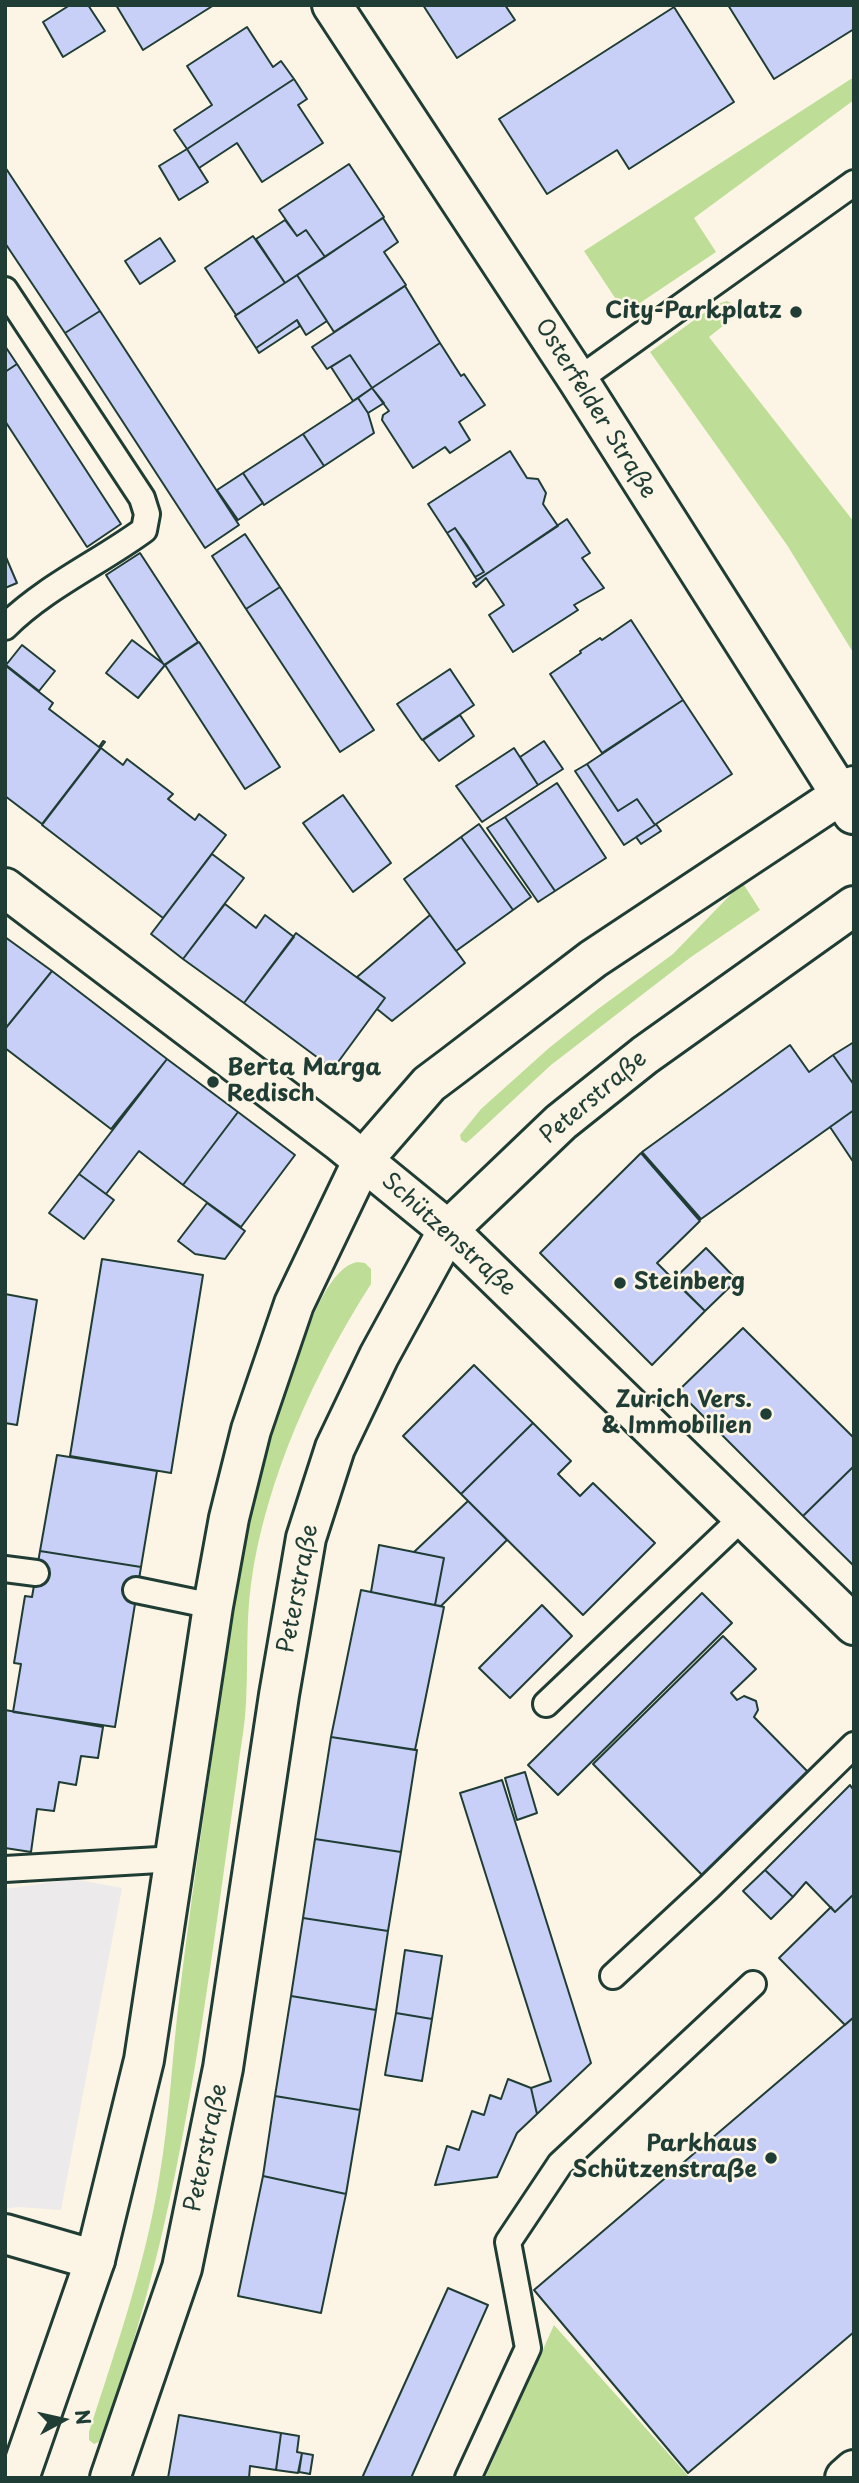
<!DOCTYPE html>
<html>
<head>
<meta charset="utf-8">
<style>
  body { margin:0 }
  #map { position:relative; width:859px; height:2483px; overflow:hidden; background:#fcf5e5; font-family:"Playpen Sans",sans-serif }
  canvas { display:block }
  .frame { position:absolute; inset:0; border:7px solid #1f3d34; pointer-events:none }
  .north { position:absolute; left:28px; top:2385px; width:70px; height:70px; -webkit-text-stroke:5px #fcf5e5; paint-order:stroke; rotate:82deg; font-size:19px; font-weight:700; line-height:28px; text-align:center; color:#1f3d34 }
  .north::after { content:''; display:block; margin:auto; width:24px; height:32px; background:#1f3d34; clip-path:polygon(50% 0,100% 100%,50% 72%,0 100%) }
</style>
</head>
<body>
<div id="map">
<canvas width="859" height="2483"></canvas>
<div class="frame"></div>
<div class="north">N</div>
</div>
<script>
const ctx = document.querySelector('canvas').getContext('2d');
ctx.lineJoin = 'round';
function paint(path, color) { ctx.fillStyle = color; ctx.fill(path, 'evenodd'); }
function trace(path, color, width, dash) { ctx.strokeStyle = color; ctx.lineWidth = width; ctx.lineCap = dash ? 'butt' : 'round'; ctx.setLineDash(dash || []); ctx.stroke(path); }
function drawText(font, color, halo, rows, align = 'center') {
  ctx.font = font + ' "Playpen Sans",sans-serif'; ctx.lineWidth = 5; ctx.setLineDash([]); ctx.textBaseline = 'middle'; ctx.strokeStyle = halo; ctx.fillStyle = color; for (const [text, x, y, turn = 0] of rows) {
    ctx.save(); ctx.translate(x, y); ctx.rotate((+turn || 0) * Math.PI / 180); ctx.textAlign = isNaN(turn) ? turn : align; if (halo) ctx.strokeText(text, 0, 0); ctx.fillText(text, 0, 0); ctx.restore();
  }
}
paint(new Path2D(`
  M 74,1879 L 122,1888 L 61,2210 L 18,2207 L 5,2209 L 5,1889 Z`), '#eceaeb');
paint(new Path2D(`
  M 854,77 L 854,100 L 694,218 L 716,252 L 625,313 L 584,251 Z
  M 727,301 L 733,304 L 738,314 L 709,337 L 854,522 L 854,654 L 787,545 L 650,352 L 715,305 Z
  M 744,885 L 760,910 L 691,957 L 551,1065 L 471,1139 L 466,1143 L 461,1140 L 460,1135 L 481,1109 L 549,1048 L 598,1009 L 673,954 L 734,891 Z
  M 357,1262 L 365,1263 L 371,1269 L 371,1284 C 315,1371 265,1481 251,1584 C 245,1628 249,1673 245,1717 C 243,1737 239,1757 237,1777 C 205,2001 181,2230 99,2442 L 94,2444 L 89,2440 L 89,2432 C 116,2348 145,2266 159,2179 C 170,2117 172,2054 180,1991 C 190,1906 203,1822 215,1737 C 226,1661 235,1584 251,1508 C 263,1450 282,1394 304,1339 C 313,1316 331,1267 357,1262 Z
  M 554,2325 L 690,2478 L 485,2478 Z`), '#bede97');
const building = new Path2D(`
  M 70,5 L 88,5 L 105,31 L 63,57 L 43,22 Z
  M 116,5 L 214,5 L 143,50 Z
  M 423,5 L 505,5 L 515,20 L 457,58 Z
  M 728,5 L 854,5 L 854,29 L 774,79 Z
  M 674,7 L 734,102 L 629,169 L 617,150 L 547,194 L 499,119 Z
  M 247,27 L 273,67 L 281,61 L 294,79 L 187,149 L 174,130 L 212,105 L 187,66 Z
  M 294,79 L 307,99 L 298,105 L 323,143 L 262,182 L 237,143 L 199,168 L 187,149 Z
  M 187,149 L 208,182 L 179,200 L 159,166 Z
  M 349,164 L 384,217 L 325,257 L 306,230 L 297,236 L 279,210 Z
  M 5,167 L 100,311 L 65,333 L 5,243 Z
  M 383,218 L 398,242 L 384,252 L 406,285 L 334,332 L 297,275 Z
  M 285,220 L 297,236 L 306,230 L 325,257 L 285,283 L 256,239 Z
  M 253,236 L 285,283 L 236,315 L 205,268 Z
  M 160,238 L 175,261 L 140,284 L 125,261 Z
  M 297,275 L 327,321 L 306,335 L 297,320 L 256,348 L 235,316 Z
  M 405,286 L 440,343 L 372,388 L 350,355 L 327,369 L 312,347 Z
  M 100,311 L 239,525 L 205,548 L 65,333 Z
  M 297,320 L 300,326 L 259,353 L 256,348 Z
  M 440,343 L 461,376 L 464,374 L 485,405 L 459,422 L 470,440 L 450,453 L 445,447 L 413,468 L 382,420 L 383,415 L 389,411 L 372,388 Z
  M 5,346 L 17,364 L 5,372 Z
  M 350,355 L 372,388 L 353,401 L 331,367 Z
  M 17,364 L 121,524 L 87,547 L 5,421 L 5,372 Z
  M 372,388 L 384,403 L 368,413 L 358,398 Z
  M 358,398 L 368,413 L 374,433 L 324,466 L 303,434 Z
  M 303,434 L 324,466 L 264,505 L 243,473 Z
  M 510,451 L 527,478 L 538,479 L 546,493 L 543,504 L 558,526 L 477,580 L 475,577 L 484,572 L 467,545 L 455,528 L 447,533 L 428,504 Z
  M 243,473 L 263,503 L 238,520 L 217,490 Z
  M 567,519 L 590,553 L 582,558 L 604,588 L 574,605 L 578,610 L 513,652 L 489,615 L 504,605 L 486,578 L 476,587 L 473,583 Z
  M 455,528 L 484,572 L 475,577 L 447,533 Z
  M 245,534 L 280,587 L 246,609 L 212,556 Z
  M 140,553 L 198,642 L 164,665 L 106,575 Z
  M 5,555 L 17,583 L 5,588 Z
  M 280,587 L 374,730 L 340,752 L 246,609 Z
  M 631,620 L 683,700 L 602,753 L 550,674 L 581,653 L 580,651 L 600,638 L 602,640 Z
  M 132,640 L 165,665 L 138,698 L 106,673 Z
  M 199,642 L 280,767 L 245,789 L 165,665 Z
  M 22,645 L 55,671 L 39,691 L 6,665 Z
  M 6,666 L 53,703 L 49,709 L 99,747 L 103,741 L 105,742 L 42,824 L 5,796 Z
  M 450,669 L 474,705 L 422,740 L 397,704 Z
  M 683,700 L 732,774 L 656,824 L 661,831 L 641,844 L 636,837 L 655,825 L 637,799 L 618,811 L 587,764 Z
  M 460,715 L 474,736 L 439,761 L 423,740 Z
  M 544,741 L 563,769 L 538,785 L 520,757 Z
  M 101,748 L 123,765 L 127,759 L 173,794 L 168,799 L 195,820 L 199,814 L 226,835 L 163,918 L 42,825 Z
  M 514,748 L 538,785 L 482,822 L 456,786 Z
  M 587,764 L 618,811 L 637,799 L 655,825 L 624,845 L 575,771 Z
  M 557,783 L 606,858 L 555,891 L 505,817 Z
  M 343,795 L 391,863 L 353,892 L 303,823 Z
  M 505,817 L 555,891 L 538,902 L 487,828 Z
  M 479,824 L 531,897 L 513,910 L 461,837 Z
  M 461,837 L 513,910 L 456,951 L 404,879 Z
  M 212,854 L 244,878 L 183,959 L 151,934 Z
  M 225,904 L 256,928 L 265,915 L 294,937 L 244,1003 L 183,959 Z
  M 430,915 L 465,963 L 392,1021 L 377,1009 L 385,998 L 357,977 Z
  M 296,933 L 385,998 L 333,1069 L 244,1003 Z
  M 5,937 L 52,971 L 5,1029 Z
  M 52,971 L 167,1059 L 111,1129 L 5,1048 L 5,1029 Z
  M 854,1042 L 854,1085 L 833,1055 Z
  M 790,1045 L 809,1072 L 833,1055 L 854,1085 L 854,1110 L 701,1219 L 642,1152 Z
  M 167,1059 L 238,1112 L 183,1185 L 139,1151 L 106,1194 L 79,1174 Z
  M 854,1110 L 854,1163 L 830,1127 Z
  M 238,1112 L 295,1155 L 241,1227 L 183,1185 Z
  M 641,1153 L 700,1221 L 657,1263 L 705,1311 L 652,1365 L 540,1253 Z
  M 79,1174 L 114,1200 L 84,1239 L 49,1213 Z
  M 207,1203 L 245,1231 L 225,1259 L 195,1254 L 178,1241 Z
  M 706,1248 L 737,1280 L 705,1311 L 673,1280 Z
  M 102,1259 L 203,1275 L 171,1473 L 70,1456 Z
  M 5,1294 L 37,1300 L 17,1425 L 5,1423 Z
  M 743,1328 L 854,1438 L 854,1466 L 803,1516 L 678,1391 Z
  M 474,1365 L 533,1423 L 461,1494 L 403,1436 Z
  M 533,1423 L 571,1461 L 558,1474 L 580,1496 L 593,1483 L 655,1543 L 583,1615 L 461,1494 Z
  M 57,1455 L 157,1471 L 141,1567 L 40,1551 Z
  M 854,1466 L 854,1566 L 803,1516 Z
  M 468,1501 L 507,1540 L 441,1606 L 435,1605 L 444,1558 L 414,1552 Z
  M 379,1545 L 444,1558 L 435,1605 L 371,1592 Z
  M 40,1551 L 141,1567 L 115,1727 L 13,1712 L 21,1664 L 14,1663 L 25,1596 L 32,1597 Z
  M 361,1590 L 444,1607 L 415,1750 L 331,1737 Z
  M 702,1593 L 732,1623 L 558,1795 L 528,1765 Z
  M 542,1605 L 572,1636 L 510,1698 L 479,1668 Z
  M 723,1636 L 756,1669 L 731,1693 L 737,1700 L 744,1696 L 756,1701 L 758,1710 L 754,1717 L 809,1773 L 704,1877 L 593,1764 Z
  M 5,1710 L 103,1727 L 98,1758 L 81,1756 L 76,1785 L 59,1782 L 54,1811 L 37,1809 L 31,1852 L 5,1848 Z
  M 331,1737 L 417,1750 L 401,1852 L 315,1839 Z
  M 525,1772 L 537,1813 L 517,1820 L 505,1778 Z
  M 502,1780 L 591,2063 L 537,2114 L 531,2088 L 551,2081 L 460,1793 Z
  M 850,1785 L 852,1788 L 854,1787 L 854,1894 L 835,1912 L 806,1882 L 793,1897 L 765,1870 Z
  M 315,1839 L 401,1852 L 388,1931 L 303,1918 Z
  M 765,1870 L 793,1897 L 771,1919 L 743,1891 Z
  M 854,1894 L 854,2017 L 845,2025 L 779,1958 L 831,1907 L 835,1912 Z
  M 303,1918 L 388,1931 L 376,2010 L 291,1996 Z
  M 405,1950 L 442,1956 L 432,2019 L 396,2013 Z
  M 291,1996 L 376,2010 L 360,2110 L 275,2096 Z
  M 396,2013 L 432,2019 L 422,2081 L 385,2075 Z
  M 854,2017 L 854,2332 L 688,2473 L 534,2290 Z
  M 508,2079 L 531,2088 L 537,2114 L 517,2133 L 497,2177 L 435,2185 L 447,2146 L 459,2150 L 472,2111 L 484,2115 L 490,2095 L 501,2099 Z
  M 275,2096 L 360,2110 L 346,2194 L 263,2176 Z
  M 263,2176 L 346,2194 L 321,2313 L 238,2296 Z
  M 448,2288 L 488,2305 L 411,2478 L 362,2478 Z
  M 179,2415 L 281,2433 L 276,2470 L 250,2466 L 249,2478 L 168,2478 Z
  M 281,2433 L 299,2436 L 297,2452 L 302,2453 L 298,2473 L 276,2470 Z
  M 302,2453 L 313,2455 L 310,2474 L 299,2472 Z`);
paint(building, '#c8d0f8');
trace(building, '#1f3d34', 2);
const service = new Path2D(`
  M 5,290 L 142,498 L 147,514 L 144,530 C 99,563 45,587 5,627
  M 578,380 L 854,183
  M 5,1569 L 36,1573
  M 136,1590 L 213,1606
  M 546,1704 L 743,1517
  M 5,1869 L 176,1859
  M 613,1976 L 709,1887 L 854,1745
  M 468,2478 L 528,2348 L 508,2242 L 560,2164 L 753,1984`);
const minor = new Path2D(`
  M 5,888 L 339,1141 L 448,1230 L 854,1625
  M 5,2234 L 95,2260
  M 845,2478 L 854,2470`);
const secondary = new Path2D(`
  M 332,5 L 578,380 L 853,814
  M 19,2478 L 95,2260 L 144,2060 L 213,1606 L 229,1518 L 251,1430 L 294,1304 L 363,1160 L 429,1084 L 453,1066 L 593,959 L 854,786
  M 110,2478 L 182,2268 L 223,2068 L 279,1695 L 306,1538 L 335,1448 L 379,1356 L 448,1230 L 561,1122 L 645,1055 L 854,906`);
trace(service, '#1f3d34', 30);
trace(minor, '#1f3d34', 44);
trace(secondary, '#1f3d34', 44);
trace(service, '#fcf5e5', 24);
trace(minor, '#fcf5e5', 38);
trace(secondary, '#fcf5e5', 38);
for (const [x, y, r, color] of [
  [796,312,7,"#1f3d34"],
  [213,1082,7,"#1f3d34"],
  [620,1283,7,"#1f3d34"],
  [766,1414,7,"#1f3d34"],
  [771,2158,7,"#1f3d34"]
]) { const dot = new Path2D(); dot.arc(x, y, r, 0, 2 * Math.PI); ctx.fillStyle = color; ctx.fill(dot); trace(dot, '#fcf5e5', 2.5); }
drawText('bold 23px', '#1f3d34', '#fcf5e5', [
  ["City-Parkplatz",782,312],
  ["Berta Marga",227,1069,"left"],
  ["Redisch",227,1095,"left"],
  ["Steinberg",634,1283,"left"],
  ["Zurich Vers.",752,1401],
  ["& Immobilien",752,1427],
  ["Parkhaus",757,2145],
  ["Schützenstraße",757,2171]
], 'right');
drawText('23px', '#1f3d34', '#fcf5e5', [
  ["Osterfelder Straße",595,409,58],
  ["Peterstraße",594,1098,-40],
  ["Schützenstraße",448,1235,42],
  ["Peterstraße",299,1589,-79],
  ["Peterstraße",207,2148,-78]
]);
</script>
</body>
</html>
